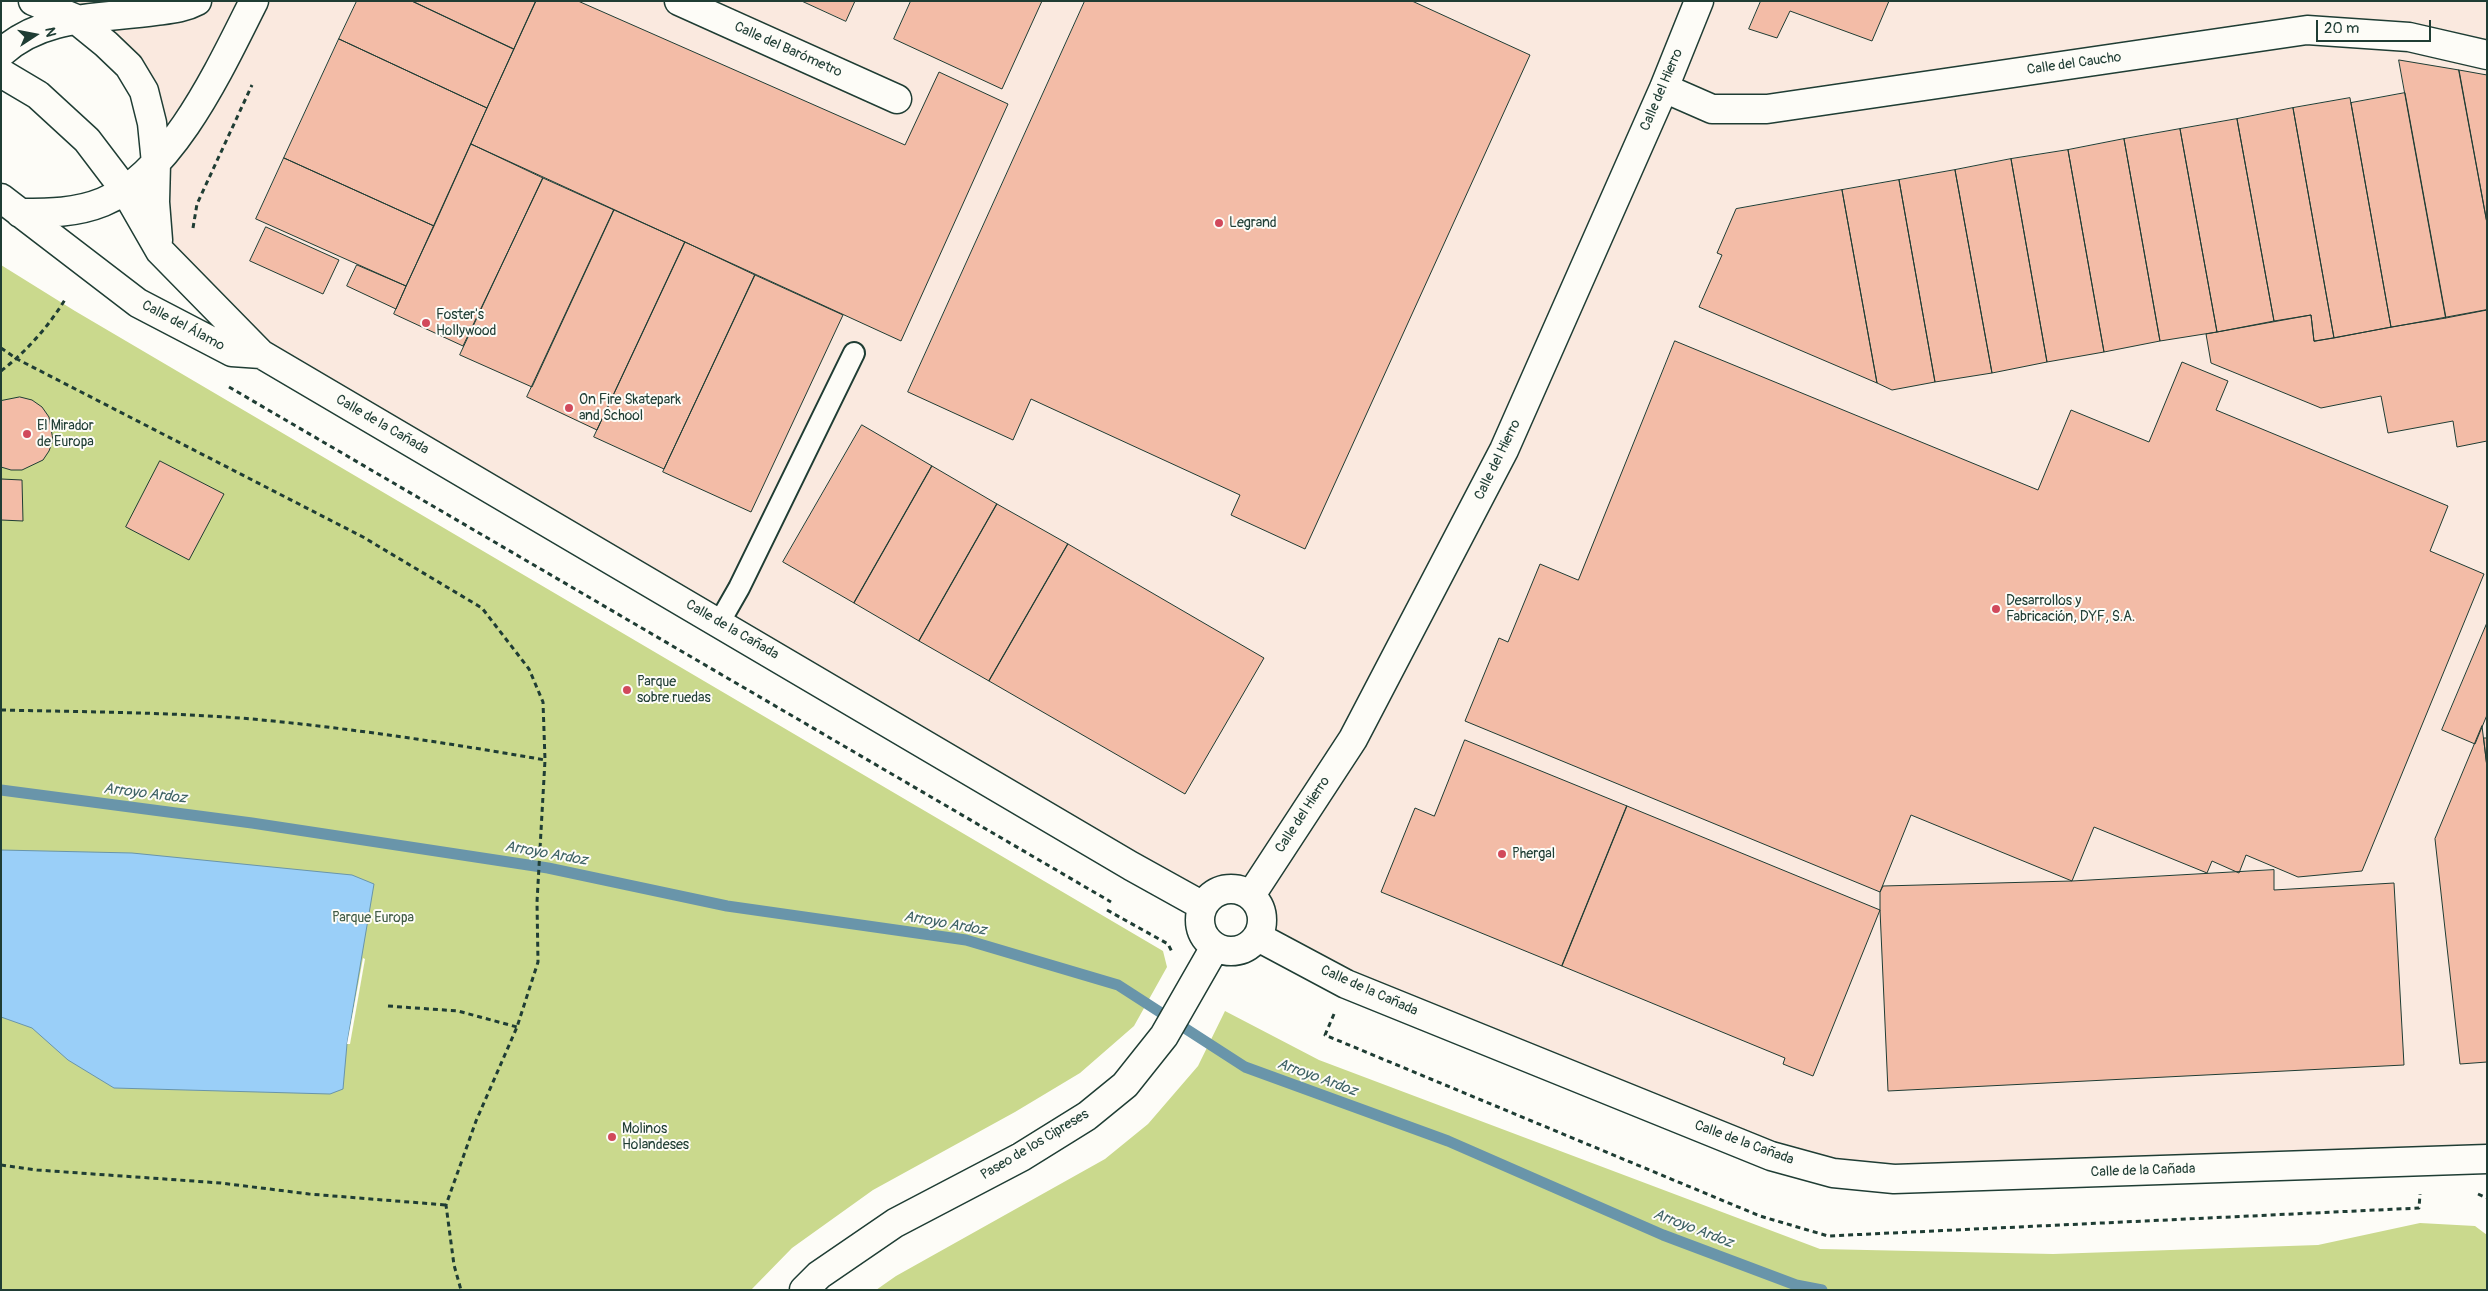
<!DOCTYPE html>
<html>
<head>
<meta charset="utf-8">
<style>
  body { margin:0 }
  #map { position:relative; width:2488px; height:1291px; overflow:hidden; background:#fdfcf7; font-family:Pangolin,sans-serif }
  canvas { display:block }
  .frame { position:absolute; inset:0; border:2px solid #1f3d34; pointer-events:none }
  .north { position:absolute; left:10px; top:10px; width:50px; height:50px; -webkit-text-stroke:4px #fdfcf7; paint-order:stroke; rotate:79deg; font-size:14px; font-weight:700; line-height:20px; text-align:center; color:#1f3d34 }
  .north::after { content:''; display:block; margin:auto; width:18px; height:22px; background:#1f3d34; clip-path:polygon(50% 0,100% 100%,50% 72%,0 100%) }
  .scale { position:absolute; left:2316px; top:20px; width:115px; height:22px; box-sizing:border-box; border:2px solid #1f3d34; border-top:0; padding-left:6px; font-size:15px; line-height:18px; white-space:nowrap; color:#1f3d34; -webkit-text-stroke:4px #fdfcf7; paint-order:stroke }
</style>
</head>
<body>
<div id="map">
<canvas width="2488" height="1291"></canvas>
<div class="frame"></div>
<div class="north">N</div>
<div class="scale">20 m</div>
</div>
<script>
const ctx = document.querySelector('canvas').getContext('2d');
ctx.lineJoin = 'round';
function paint(path, color) { ctx.fillStyle = color; ctx.fill(path, 'evenodd'); }
function trace(path, color, width, dash) { ctx.strokeStyle = color; ctx.lineWidth = width; ctx.lineCap = dash ? 'butt' : 'round'; ctx.setLineDash(dash || []); ctx.stroke(path); }
function drawText(font, color, halo, rows, align = 'center') {
  ctx.font = font + ' Pangolin,sans-serif'; ctx.lineWidth = 4; ctx.setLineDash([]); ctx.textBaseline = 'middle'; ctx.strokeStyle = halo; ctx.fillStyle = color; for (const [text, x, y, turn = 0] of rows) {
    ctx.save(); ctx.translate(x, y); ctx.rotate((+turn || 0) * Math.PI / 180); ctx.textAlign = isNaN(turn) ? turn : align; if (halo) ctx.strokeText(text, 0, 0); ctx.fillText(text, 0, 0); ctx.restore();
  }
}
paint(new Path2D(`
  M 33,1 L 2487,1 L 2487,1159 L 1833,1173 L 1346,984 L 1262,925 L 1262,914 L 1251,895 L 1237,889 L 1225,889 L 1210,896 L 261,354 L 160,251 L 144,91 Z`), '#fae9df');
paint(new Path2D(`
  M 1,265 L 75,311 L 1163,951 L 1167,967 L 1134,1026 L 1080,1073 L 1015,1112 L 873,1190 L 792,1248 L 751,1290 L 1,1290 Z
  M 1225,1011 L 1319,1060 L 1820,1249 L 2053,1254 L 2318,1245 L 2420,1223 L 2475,1226 L 2487,1235 L 2487,1290 L 876,1290 L 896,1276 L 1105,1159 L 1148,1124 L 1198,1066 Z`), '#cad98d');
const water = new Path2D(`
  M 1,850 L 132,853 L 352,875 L 374,884 L 347,1044 L 343,1089 L 330,1094 L 114,1088 L 68,1060 L 32,1028 L 1,1017 Z`);
paint(water, '#9acff8');
trace(water, '#6995aa', 1);
paint(new Path2D(`
  M 363,958 L 365,959 L 350,1044 L 347,1044 Z`), '#fdfcf7');
trace(new Path2D(`
  M 1,790 L 252,823 L 548,868 L 727,906 L 966,940 L 1118,985 L 1245,1067 L 1448,1141 L 1663,1235 L 1796,1285 L 1822,1290`), '#6995aa', 11);
const building = new Path2D(`
  M 357,1 L 412,1 L 514,49 L 487,108 L 339,39 Z
  M 412,1 L 536,1 L 514,49 Z
  M 536,1 L 578,1 L 905,145 L 939,72 L 1008,104 L 901,341 L 471,144 Z
  M 802,1 L 855,1 L 846,21 Z
  M 911,1 L 1042,1 L 1002,89 L 894,39 Z
  M 1085,1 L 1412,1 L 1530,55 L 1305,549 L 1231,515 L 1240,495 L 1031,399 L 1013,440 L 908,392 Z
  M 1761,1 L 1889,1 L 1872,41 L 1790,11 L 1777,38 L 1749,29 Z
  M 339,39 L 487,108 L 434,226 L 284,158 Z
  M 2399,60 L 2459,70 L 2487,223 L 2487,310 L 2446,318 Z
  M 2459,70 L 2487,75 L 2487,223 Z
  M 2405,93 L 2446,318 L 2391,327 L 2351,103 Z
  M 2350,98 L 2391,327 L 2334,338 L 2293,108 Z
  M 2293,108 L 2334,338 L 2314,341 L 2311,315 L 2274,321 L 2237,119 Z
  M 2237,119 L 2274,321 L 2217,332 L 2180,129 Z
  M 2180,129 L 2217,332 L 2160,341 L 2124,139 Z
  M 2124,139 L 2160,341 L 2104,352 L 2068,150 Z
  M 471,144 L 543,178 L 463,346 L 394,314 Z
  M 2068,150 L 2104,352 L 2047,362 L 2011,159 Z
  M 284,158 L 434,226 L 406,286 L 256,219 Z
  M 2011,159 L 2047,362 L 1992,373 L 1955,170 Z
  M 1955,170 L 1992,373 L 1935,382 L 1899,180 Z
  M 543,178 L 614,210 L 532,387 L 460,355 Z
  M 1899,180 L 1935,382 L 1892,390 L 1877,383 L 1842,190 Z
  M 1842,190 L 1877,383 L 1699,307 L 1722,255 L 1717,253 L 1736,209 Z
  M 614,210 L 685,242 L 597,430 L 527,397 Z
  M 266,227 L 339,260 L 323,294 L 250,261 Z
  M 685,242 L 755,275 L 664,469 L 594,437 Z
  M 357,265 L 406,286 L 396,309 L 347,286 Z
  M 755,275 L 843,315 L 751,512 L 663,472 Z
  M 2487,310 L 2487,441 L 2457,447 L 2453,421 L 2388,433 L 2381,396 L 2321,408 L 2211,363 L 2206,334 L 2311,315 L 2314,341 Z
  M 1675,341 L 2038,490 L 2071,410 L 2149,442 L 2182,362 L 2228,381 L 2216,410 L 2448,506 L 2430,551 L 2484,574 L 2362,871 L 2298,877 L 2246,855 L 2239,873 L 2212,861 L 2207,873 L 2094,827 L 2072,881 L 1911,815 L 1880,892 L 1465,721 L 1499,638 L 1508,642 L 1540,564 L 1578,580 Z
  M 20,397 L 32,400 L 42,407 L 49,417 L 53,440 L 49,451 L 43,460 L 22,470 L 11,470 L 1,467 L 1,401 Z
  M 862,425 L 932,466 L 854,603 L 783,562 Z
  M 160,461 L 224,494 L 189,560 L 126,527 Z
  M 932,466 L 997,504 L 919,641 L 854,603 Z
  M 1,479 L 22,480 L 23,521 L 1,520 Z
  M 997,504 L 1068,544 L 989,681 L 919,641 Z
  M 1068,544 L 1264,658 L 1185,794 L 989,681 Z
  M 2487,623 L 2487,715 L 2475,744 L 2442,730 Z
  M 2482,726 L 2487,767 L 2487,1062 L 2460,1064 L 2435,839 Z
  M 2484,738 L 2487,738 L 2487,767 Z
  M 1465,740 L 1627,806 L 1562,966 L 1381,892 L 1415,808 L 1434,816 Z
  M 1627,806 L 1880,910 L 1813,1076 L 1783,1064 L 1785,1058 L 1562,966 Z
  M 2274,870 L 2274,890 L 2394,883 L 2404,1065 L 1888,1091 L 1880,910 L 1880,892 L 1883,886 L 2072,881 Z`);
paint(building, '#f3bca7');
trace(building, '#1f3d34', 1);
const service = new Path2D(`
  M 719,623 L 739,588 L 854,353`);
const minor = new Path2D(`
  M 33,1 L 74,18 L 106,44 L 129,66 L 144,91 L 152,123 L 156,163 L 155,202 L 158,240
  M 679,1 L 897,99
  M 1,53 C 44,13 103,19 156,11 C 171,9 184,8 197,1
  M 1,73 L 38,95 L 87,140 L 125,190 L 160,251 L 261,354 L 1131,866 L 1203,906
  M 1664,88 L 1712,109 L 1767,109 L 2307,30 L 2409,37 L 2487,55
  M 1,198 L 138,303 L 232,352 L 261,354
  M 20,213 C 49,213 76,213 103,202 C 173,173 221,66 254,1
  M1200 920a31 31 0 1 1 62 0a31 31 0 1 1-62 0Z
  M 1251,895 L 1353,739 L 1504,450 L 1664,88 L 1699,1
  M 1258,937 L 1346,984 L 1771,1156 L 1833,1173 L 1894,1179 L 2487,1159
  M 804,1290 L 819,1275 L 895,1223 L 1021,1157 L 1087,1116 L 1125,1085 L 1164,1036 L 1215,947`);
trace(service, '#1f3d34', 24);
trace(minor, '#1f3d34', 31);
trace(new Path2D(`
  M 193,228 L 197,204 L 252,85
  M 1,348 L 17,359 L 363,537 L 482,608 L 529,669 L 543,702 L 545,760 L 537,902 L 538,962 L 517,1027 L 476,1121 L 446,1205 L 454,1265 L 461,1290
  M 1,371 C 27,351 49,326 66,298
  M 229,387 L 1111,902
  M 1,710 C 85,712 168,712 252,719 C 350,728 448,743 545,760
  M 1107,910 L 1168,944 L 1172,952
  M 388,1006 L 458,1011 L 517,1027
  M 1334,1014 L 1325,1035 L 1760,1216 L 1828,1236 L 2419,1208 L 2420,1194
  M 1,1165 L 37,1170 L 221,1183 L 309,1194 L 446,1205
  M 2478,1194 L 2487,1198`), '#1f3d34', 3, [5, 4]);
trace(service, '#fdfcf7', 20);
trace(minor, '#fdfcf7', 28);
for (const [x, y, r, color] of [
  [1219,223,5,"#d1495b"],
  [426,323,5,"#d1495b"],
  [569,408,5,"#d1495b"],
  [27,434,5,"#d1495b"],
  [1996,609,5,"#d1495b"],
  [627,690,5,"#d1495b"],
  [1502,854,5,"#d1495b"],
  [612,1137,5,"#d1495b"]
]) { const dot = new Path2D(); dot.arc(x, y, r, 0, 2 * Math.PI); ctx.fillStyle = color; ctx.fill(dot); trace(dot, '#fdfcf7', 2); }
drawText('14px', '#1f3d34', '#fdfcf7', [
  ["Calle del Barómetro",788,50,24],
  ["Calle del Caucho",2074,64,-8],
  ["Calle del Hierro",1662,90,-67],
  ["Calle del Álamo",183,326,28],
  ["Calle de la Cañada",382,425,30],
  ["Calle del Hierro",1498,460,-64],
  ["Calle de la Cañada",732,630,30],
  ["Calle del Hierro",1303,815,-57],
  ["Calle de la Cañada",1369,991,24],
  ["Calle de la Cañada",1744,1143,20],
  ["Paseo de los Cipreses",1035,1145,-31],
  ["Calle de la Cañada",2143,1171,-2]
]);
drawText('14px', '#1f3d34', '#fdfcf7', [
  ["Legrand",1229,223],
  ["Foster's",436,315],
  ["Hollywood",436,331],
  ["On Fire Skatepark",579,400],
  ["and School",579,416],
  ["El Mirador",37,426],
  ["de Europa",37,442],
  ["Desarrollos y",2006,601],
  ["Fabricación, DYF, S.A.",2006,617],
  ["Parque",637,682],
  ["sobre ruedas",637,698],
  ["Phergal",1512,854],
  ["Molinos",622,1129],
  ["Holandeses",622,1145]
], 'left');
drawText('14px', '#415c46', '#fdfcf7', [
  ["Parque Europa",373,918]
]);
drawText('italic 15px', '#3e6265', '#fdfcf7', [
  ["Arroyo Ardoz",145,794,7],
  ["Arroyo Ardoz",546,854,10],
  ["Arroyo Ardoz",945,924,10],
  ["Arroyo Ardoz",1317,1078,20],
  ["Arroyo Ardoz",1693,1229,21]
]);
</script>
</body>
</html>
